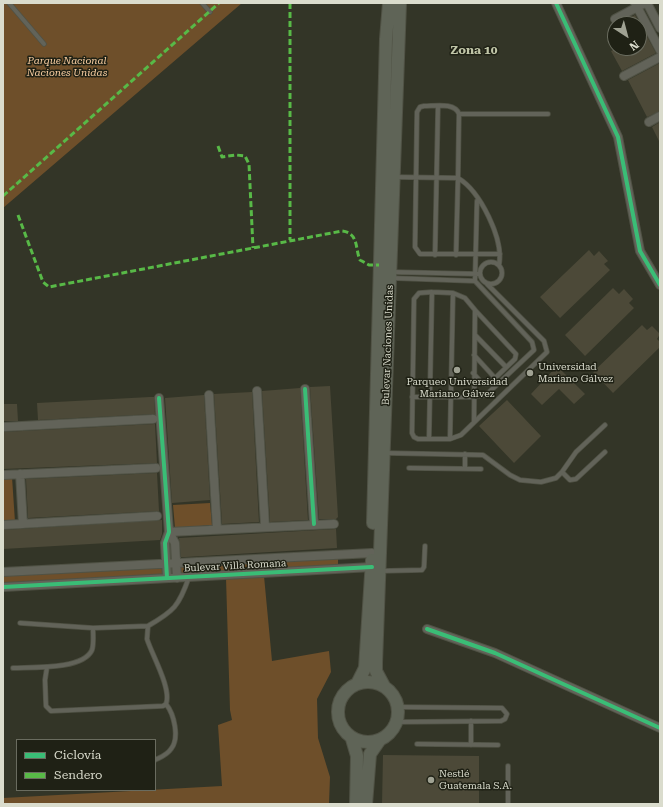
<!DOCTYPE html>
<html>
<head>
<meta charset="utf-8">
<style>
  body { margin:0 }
  #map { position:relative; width:663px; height:807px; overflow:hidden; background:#333527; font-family:"Roboto Serif",serif }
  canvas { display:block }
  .frame { position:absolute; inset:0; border:4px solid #dadccd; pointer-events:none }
  .legend { position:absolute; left:16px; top:739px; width:140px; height:52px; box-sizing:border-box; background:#1f2115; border:1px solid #6a6c5f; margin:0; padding:5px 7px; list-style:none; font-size:12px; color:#dadccd }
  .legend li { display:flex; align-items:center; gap:8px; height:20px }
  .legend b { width:20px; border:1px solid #6a6c5f }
  .north { position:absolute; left:607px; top:16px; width:40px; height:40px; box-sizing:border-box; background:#1f2115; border:1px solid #6a6c5f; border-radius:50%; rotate:144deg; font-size:11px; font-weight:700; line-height:16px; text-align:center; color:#dadccd }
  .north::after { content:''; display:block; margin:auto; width:14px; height:18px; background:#a0a293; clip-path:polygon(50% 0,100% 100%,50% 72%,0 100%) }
</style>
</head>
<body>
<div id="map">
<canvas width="663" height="807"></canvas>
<div class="frame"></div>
<ul class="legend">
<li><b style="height:5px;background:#3abd76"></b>Ciclovía</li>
<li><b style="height:5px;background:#58b947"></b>Sendero</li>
</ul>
<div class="north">N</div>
</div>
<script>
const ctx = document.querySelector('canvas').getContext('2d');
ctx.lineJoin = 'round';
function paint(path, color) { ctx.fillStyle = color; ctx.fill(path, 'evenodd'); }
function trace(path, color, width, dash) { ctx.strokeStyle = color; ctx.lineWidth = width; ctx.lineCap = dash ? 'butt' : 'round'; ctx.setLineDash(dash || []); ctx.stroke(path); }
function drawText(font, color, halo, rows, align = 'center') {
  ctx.font = font + ' "Roboto Serif",serif'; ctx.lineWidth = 3; ctx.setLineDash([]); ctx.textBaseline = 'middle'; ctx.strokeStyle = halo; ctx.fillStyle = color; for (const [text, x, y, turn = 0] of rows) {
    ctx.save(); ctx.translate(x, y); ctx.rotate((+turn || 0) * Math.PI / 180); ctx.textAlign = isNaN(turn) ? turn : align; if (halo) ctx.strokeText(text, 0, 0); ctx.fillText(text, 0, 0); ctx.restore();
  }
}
paint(new Path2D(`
  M 3,3 L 242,3 L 3,208 Z
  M 12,477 L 15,522 L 3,523 L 3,478 Z
  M 210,503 L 212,525 L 175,528 L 173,505 Z
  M 338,555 L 338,569 L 3,587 L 3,572 Z
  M 264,576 L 272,661 L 329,651 L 331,672 L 317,699 L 318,738 L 330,777 L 329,804 L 3,804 L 3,798 L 222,786 L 218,725 L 232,720 L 230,710 L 226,578 Z`), '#6e4f2a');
paint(new Path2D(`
  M 635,15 L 656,53 L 622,71 L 611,51 L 617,48 L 639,48 L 639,24 L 619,23 Z
  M 660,63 L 660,111 L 647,117 L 628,80 Z
  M 660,122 L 660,143 L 652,127 Z
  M 589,250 L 594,256 L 599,251 L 608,261 L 604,264 L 610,270 L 560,318 L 540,297 Z
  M 613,288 L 619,294 L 624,289 L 633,299 L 629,303 L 634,308 L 585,356 L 565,335 Z
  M 642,325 L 647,330 L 652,326 L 660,334 L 657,339 L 660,342 L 660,347 L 613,393 L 593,372 Z
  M 557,366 L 585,394 L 574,404 L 559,389 L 542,405 L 531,394 Z
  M 330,386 L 338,517 L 336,519 L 319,519 L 310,387 Z
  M 300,388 L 308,520 L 270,522 L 262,391 Z
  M 252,392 L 259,522 L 222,524 L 214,394 Z
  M 204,395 L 210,500 L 172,503 L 165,398 Z
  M 150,397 L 154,397 L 155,414 L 38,420 L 37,403 Z
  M 507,400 L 541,436 L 514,463 L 479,426 Z
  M 3,404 L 17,404 L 18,421 L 3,421 Z
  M 155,424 L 157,463 L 3,469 L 3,432 Z
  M 157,473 L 159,511 L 28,518 L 26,479 Z
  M 162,520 L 162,534 L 160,540 L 3,549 L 3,530 Z
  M 336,529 L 337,548 L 186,557 L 181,557 L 179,538 Z
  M 383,755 L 479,756 L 479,804 L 382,804 Z`), '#4c4938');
const service = new Path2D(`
  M 9,3 L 44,44
  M 202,3 L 210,12
  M 459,114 L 548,114
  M 394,177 L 458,178 L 456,255
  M 435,255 L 438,106
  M480 273a11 11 0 1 1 22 0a11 11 0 1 1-22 0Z
  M 499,265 C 504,239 480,191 458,178 L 459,114 C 455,102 435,106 424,106 L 420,107 L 417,112 L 415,247 L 420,254 L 500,254
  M 392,272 L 479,274
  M 391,278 L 475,281
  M 432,292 L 419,293 L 414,299 L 412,433 L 414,437 L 418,439 L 450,439 L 461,435 L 547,352 L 544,341 L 487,284
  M 475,335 L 506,367
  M 474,355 L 495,378
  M 473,373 L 483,384 L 489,384 L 515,359 L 516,354 L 475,310
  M 412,397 L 473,397 L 486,395 L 534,350 L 532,342 L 475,281 L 477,201
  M 429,439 L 432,292 L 453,293
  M 450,439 L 453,293 L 465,298 L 475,310 L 474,422
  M 386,453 L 483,455 L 510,475 L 520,480 L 541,482 L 556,478 L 562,472 L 576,452 L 605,425
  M 465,454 L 465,469
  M 409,468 L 481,469
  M 562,472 L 570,480 L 576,479 L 605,452
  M 380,571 L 422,570 L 424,567 L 425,546
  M 20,623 L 93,628 L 148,626
  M 47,667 L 45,680 L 46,706 L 51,711 L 163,706 L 166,704
  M 13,668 C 32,667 83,670 92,650 C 94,644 93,635 93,628
  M 396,722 L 501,721 L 505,719 L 507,714 L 502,708 L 398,707
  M 417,744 L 498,745
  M 471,745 L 471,721
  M 155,760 C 161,757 167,755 171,749 C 180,738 174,714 166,704 C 172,689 152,655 147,639 L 148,626 C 174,611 179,606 189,577
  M 508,804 L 508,766`);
const minor = new Path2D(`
  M 556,3 L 618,137 L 640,251 L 660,285
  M 635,3 L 660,50
  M 647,3 L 660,28
  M 615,19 L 645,3
  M 624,76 L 660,57
  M 649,122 L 660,116
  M 305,389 L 314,524
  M 257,391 L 265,526
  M 209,395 L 217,529
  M 159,398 L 169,532 L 165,543 L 167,578
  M 3,427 L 153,419
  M 20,474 L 23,524
  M 3,475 L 156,468
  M 3,525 L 157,516
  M 169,532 L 334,524
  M 169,532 L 175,543 L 177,578
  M 3,572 L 372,553
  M 3,587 L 372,567
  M 427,629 L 495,653 L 660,728`);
const secondary = new Path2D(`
  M 373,523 L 386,39 L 389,3
  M338 712a30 30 0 1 1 60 0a30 30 0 1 1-60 0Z
  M 357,684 L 365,668 L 372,560
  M 384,686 L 376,671 L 376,663 L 400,3
  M 352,739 L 357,756 L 356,804
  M 366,804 L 370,754 L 379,741`);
trace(service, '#505245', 5.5);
trace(minor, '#505245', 10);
trace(secondary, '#505245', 14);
trace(service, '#626359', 4);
trace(minor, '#626359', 8);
trace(secondary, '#5f6457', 12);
trace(new Path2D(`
  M 290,3 L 290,240
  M 218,146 L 222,157 L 236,155 L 245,156 L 249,164 L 253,248
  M 3,196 L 219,3
  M 18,215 L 43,282 L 49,287 L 342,231 C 359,233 355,249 360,260 L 369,265 L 379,265`), '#58b947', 3, [6, 3]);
trace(new Path2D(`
  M 556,3 L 618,137 L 640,251 L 660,285
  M 305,389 L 314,524
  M 159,398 L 169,532 L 165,543 L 167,578
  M 3,587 L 372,567
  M 427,629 L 495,653 L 660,728`), '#3abd76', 4);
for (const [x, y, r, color] of [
  [457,370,4,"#a0a293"],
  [530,373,4,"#a0a293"],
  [431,780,4,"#a0a293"]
]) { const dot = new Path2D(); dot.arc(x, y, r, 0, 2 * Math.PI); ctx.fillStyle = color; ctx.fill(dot); trace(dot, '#1f2115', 1.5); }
drawText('italic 10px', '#fbcfa2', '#1f2115', [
  ["Parque Nacional",67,61],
  ["Naciones Unidas",67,73]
]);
drawText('10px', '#dadccd', '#1f2115', [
  ["Bulevar Naciones Unidas",388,345,-88],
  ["Bulevar Villa Romana",235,566,-3]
]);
drawText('10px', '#dadccd', '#1f2115', [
  ["Universidad",538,367],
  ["Mariano Gálvez",538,379],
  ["Parqueo Universidad",457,382,"center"],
  ["Mariano Gálvez",457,394,"center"],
  ["Nestlé",439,774],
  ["Guatemala S.A.",439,786]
], 'left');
drawText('bold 12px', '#c0c5a7', '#1f2115', [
  ["Zona 10",474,50]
]);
</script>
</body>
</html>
